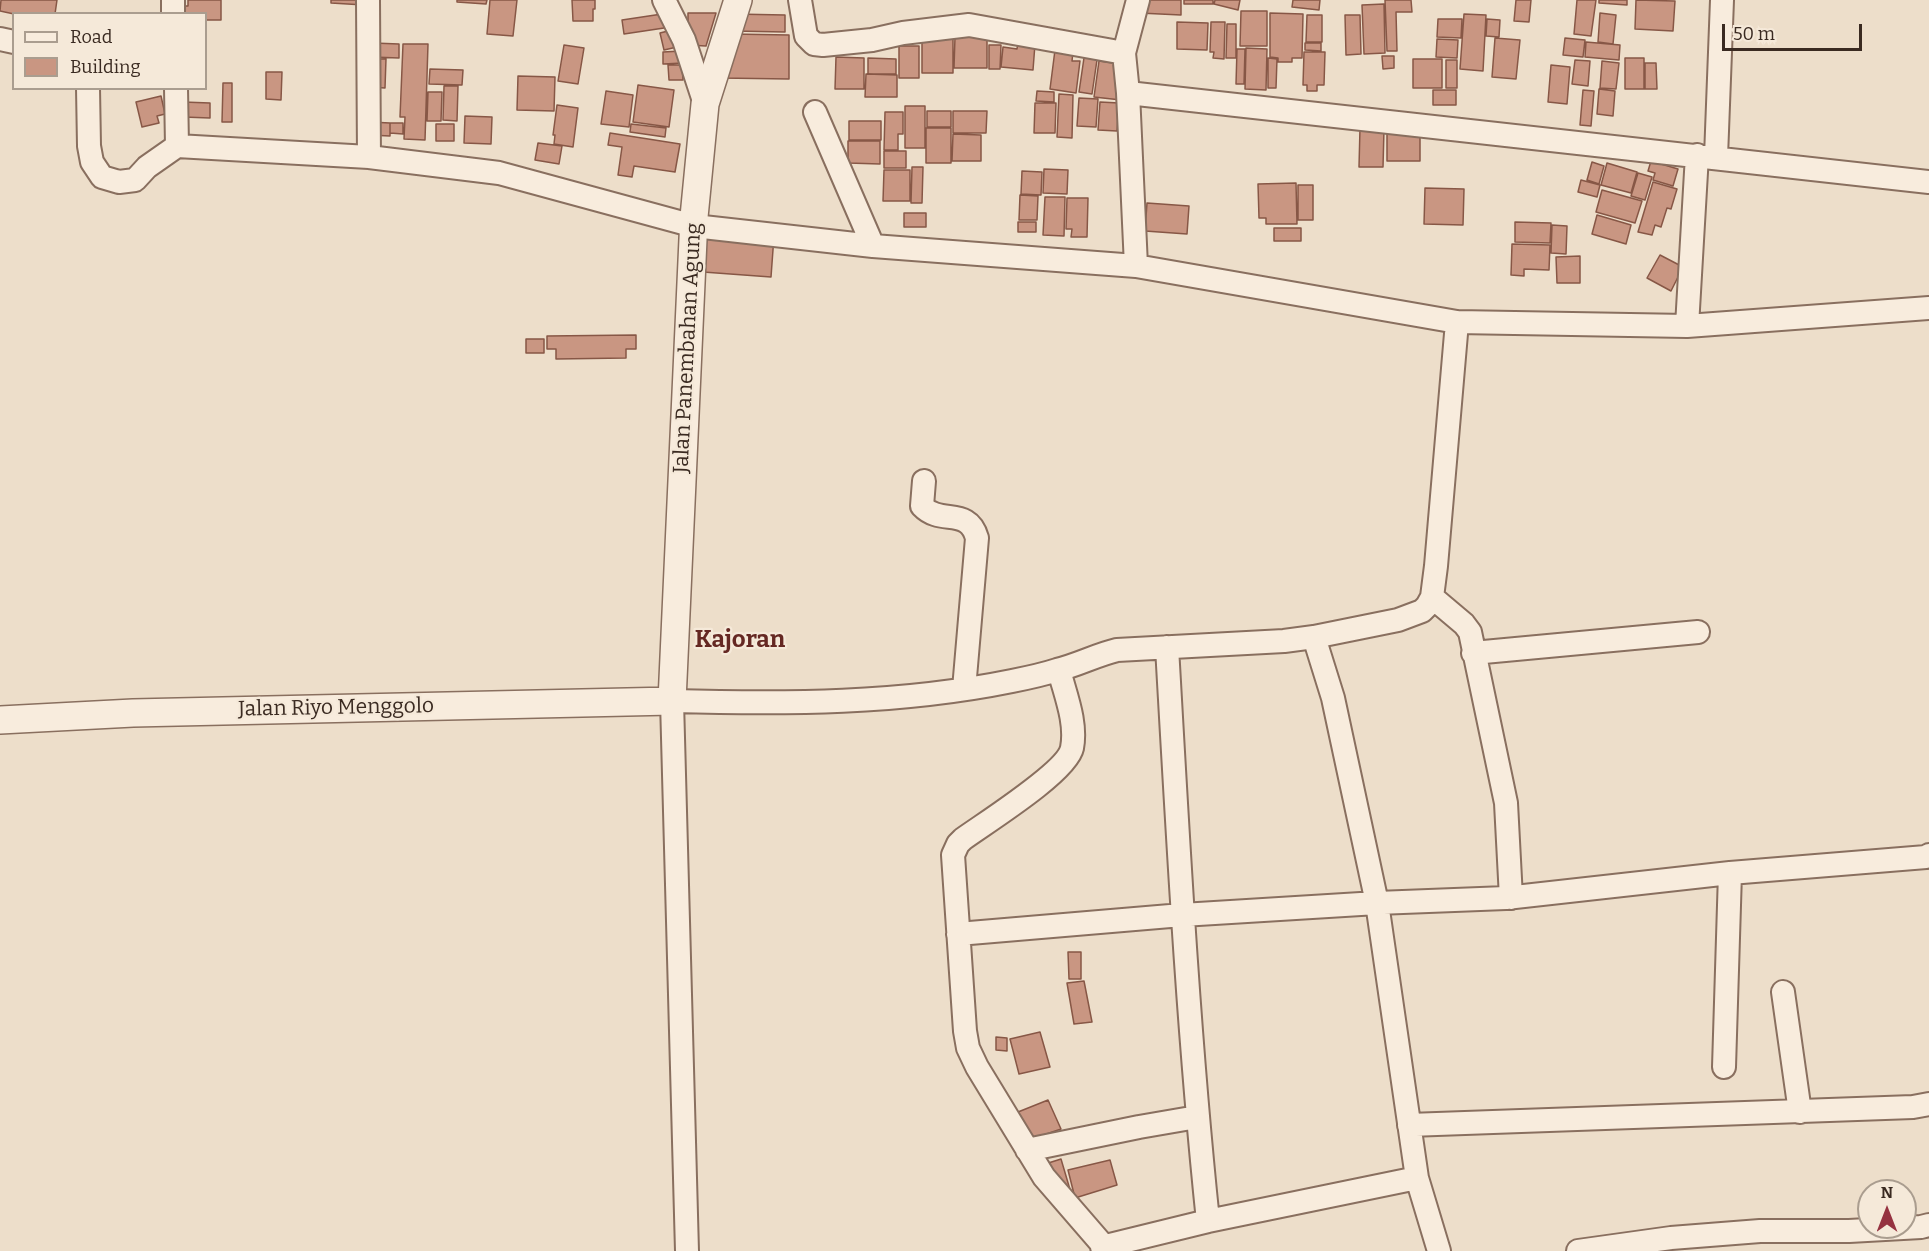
<!DOCTYPE html>
<html>
<head>
<meta charset="utf-8">
<style>
  body { margin:0 }
  #map { position:relative; width:1929px; height:1251px; overflow:hidden; background:#eddeca; font-family:Bitter,serif }
  canvas { display:block }
  .legend { position:absolute; left:12px; top:12px; width:195px; height:78px; box-sizing:border-box; background:#f5e9d9; border:2px solid #aa9d8f; margin:0; padding:8px 10px; list-style:none; font-size:18px; color:#3a2a21 }
  .legend li { display:flex; align-items:center; gap:12px; height:30px }
  .legend b { width:30px; border:2px solid #aa9d8f }
  .north { position:absolute; left:1857px; top:1179px; width:60px; height:60px; box-sizing:border-box; background:#f5e9d9; border:2px solid #aa9d8f; border-radius:50%; rotate:0deg; font-size:16px; font-weight:700; line-height:24px; text-align:center; color:#3a2a21 }
  .north::after { content:''; display:block; margin:auto; width:21px; height:27px; background:#953240; clip-path:polygon(50% 0,100% 100%,50% 72%,0 100%) }
  .scale { position:absolute; left:1722px; top:24px; width:140px; height:27px; box-sizing:border-box; border:3px solid #3a2a21; border-top:0; padding-left:8px; font-size:18px; line-height:21px; white-space:nowrap; color:#3a2a21; -webkit-text-stroke:4px #f5e9d9; paint-order:stroke }
</style>
</head>
<body>
<div id="map">
<canvas width="1929" height="1251"></canvas>
<ul class="legend">
<li><b style="height:8px;background:#f8ecdd"></b>Road</li>
<li><b style="height:16px;background:#c99682"></b>Building</li>
</ul>
<div class="north">N</div>
<div class="scale">50 m</div>
</div>
<script>
const ctx = document.querySelector('canvas').getContext('2d');
ctx.lineJoin = 'round';
function paint(path, color) { ctx.fillStyle = color; ctx.fill(path, 'evenodd'); }
function trace(path, color, width, dash) { ctx.strokeStyle = color; ctx.lineWidth = width; ctx.lineCap = dash ? 'butt' : 'round'; ctx.setLineDash(dash || []); ctx.stroke(path); }
function drawText(font, color, halo, rows, align = 'center') {
  ctx.font = font + ' Bitter,serif'; ctx.lineWidth = 4.5; ctx.setLineDash([]); ctx.textBaseline = 'middle'; ctx.strokeStyle = halo; ctx.fillStyle = color; for (const [text, x, y, turn = 0] of rows) {
    ctx.save(); ctx.translate(x, y); ctx.rotate((+turn || 0) * Math.PI / 180); ctx.textAlign = isNaN(turn) ? turn : align; if (halo) ctx.strokeText(text, 0, 0); ctx.fillText(text, 0, 0); ctx.restore();
  }
}
const building = new Path2D(`
  M 1,0 L 57,0 L 55,14 L 14,14 L 0,11 Z
  M 188,0 L 221,0 L 221,20 L 206,20 L 206,14 L 183,14 L 184,6 L 188,6 Z
  M 331,0 L 364,0 L 364,5 L 331,3 Z
  M 457,0 L 487,0 L 486,4 L 457,2 Z
  M 490,0 L 517,0 L 513,36 L 487,34 Z
  M 572,0 L 595,0 L 595,9 L 593,9 L 593,21 L 573,21 Z
  M 1140,0 L 1181,0 L 1181,15 L 1139,13 Z
  M 1184,0 L 1213,0 L 1213,4 L 1184,4 Z
  M 1215,0 L 1240,0 L 1238,10 L 1214,4 Z
  M 1293,0 L 1320,0 L 1319,10 L 1292,7 Z
  M 1385,0 L 1411,0 L 1412,12 L 1396,12 L 1397,51 L 1387,51 Z
  M 1516,0 L 1531,0 L 1529,22 L 1514,21 Z
  M 1577,0 L 1596,0 L 1591,36 L 1574,34 Z
  M 1599,0 L 1627,0 L 1627,5 L 1599,3 Z
  M 1636,0 L 1675,1 L 1673,31 L 1635,29 Z
  M 1384,4 L 1385,53 L 1364,54 L 1362,5 Z
  M 1241,11 L 1267,11 L 1267,46 L 1240,46 Z
  M 688,13 L 716,13 L 706,46 L 688,45 Z
  M 1270,13 L 1303,14 L 1302,58 L 1292,58 L 1292,62 L 1278,62 L 1278,58 L 1270,57 Z
  M 1600,13 L 1616,15 L 1613,44 L 1598,42 Z
  M 662,14 L 664,28 L 624,34 L 622,20 Z
  M 733,14 L 785,15 L 785,32 L 733,31 Z
  M 1464,14 L 1486,15 L 1483,71 L 1460,69 Z
  M 1307,15 L 1322,15 L 1322,42 L 1306,42 Z
  M 1345,15 L 1360,15 L 1361,54 L 1346,55 Z
  M 1438,19 L 1462,19 L 1461,38 L 1437,37 Z
  M 1487,19 L 1500,20 L 1499,37 L 1486,36 Z
  M 1177,22 L 1208,23 L 1207,50 L 1177,49 Z
  M 1211,22 L 1225,22 L 1224,59 L 1213,58 L 1214,52 L 1210,52 Z
  M 1227,24 L 1236,24 L 1236,58 L 1226,58 Z
  M 672,30 L 677,47 L 664,50 L 660,33 Z
  M 731,34 L 789,35 L 789,79 L 720,78 Z
  M 922,36 L 953,36 L 953,73 L 922,73 Z
  M 955,37 L 987,37 L 987,68 L 954,68 Z
  M 1495,38 L 1520,40 L 1516,79 L 1492,77 Z
  M 1565,38 L 1585,40 L 1583,57 L 1563,55 Z
  M 1437,39 L 1458,40 L 1457,58 L 1436,57 Z
  M 1018,42 L 1035,44 L 1033,70 L 1001,67 L 1003,47 L 1017,49 Z
  M 1586,42 L 1620,45 L 1619,60 L 1585,57 Z
  M 373,43 L 399,44 L 399,58 L 372,57 Z
  M 1305,43 L 1321,43 L 1321,51 L 1305,50 Z
  M 403,44 L 428,44 L 425,140 L 404,139 L 405,117 L 400,117 Z
  M 564,45 L 584,48 L 578,84 L 558,81 Z
  M 989,45 L 1001,45 L 1000,69 L 989,69 Z
  M 899,46 L 919,46 L 919,78 L 899,78 Z
  M 1246,48 L 1267,49 L 1266,90 L 1245,89 Z
  M 1237,49 L 1245,49 L 1244,84 L 1236,84 Z
  M 1055,50 L 1073,52 L 1072,61 L 1080,61 L 1076,93 L 1050,89 Z
  M 682,51 L 683,63 L 663,64 L 663,52 Z
  M 1085,51 L 1098,53 L 1092,94 L 1079,92 Z
  M 1304,52 L 1325,52 L 1324,85 L 1317,85 L 1317,91 L 1307,91 L 1307,85 L 1303,85 Z
  M 1382,56 L 1394,56 L 1394,68 L 1383,69 Z
  M 836,57 L 864,58 L 864,89 L 835,89 Z
  M 868,58 L 896,59 L 896,74 L 868,74 Z
  M 1268,58 L 1277,59 L 1276,88 L 1268,88 Z
  M 1625,58 L 1644,58 L 1644,89 L 1625,89 Z
  M 372,59 L 386,59 L 385,88 L 371,87 Z
  M 1413,59 L 1442,59 L 1442,88 L 1413,88 Z
  M 1446,60 L 1457,60 L 1457,88 L 1446,88 Z
  M 1575,60 L 1590,61 L 1588,86 L 1572,84 Z
  M 1099,61 L 1121,64 L 1121,100 L 1094,97 Z
  M 1602,61 L 1619,63 L 1616,89 L 1600,88 Z
  M 1645,63 L 1656,63 L 1657,89 L 1645,89 Z
  M 668,65 L 682,65 L 683,80 L 669,80 Z
  M 1551,65 L 1570,67 L 1567,104 L 1548,102 Z
  M 430,69 L 463,70 L 462,85 L 429,84 Z
  M 266,72 L 282,72 L 281,100 L 266,99 Z
  M 866,74 L 897,75 L 897,97 L 865,97 Z
  M 518,76 L 555,77 L 554,111 L 517,110 Z
  M 223,83 L 232,83 L 232,122 L 222,122 Z
  M 638,85 L 674,90 L 669,127 L 633,122 Z
  M 444,86 L 458,86 L 457,121 L 443,120 Z
  M 1599,89 L 1615,91 L 1613,116 L 1597,114 Z
  M 1433,90 L 1456,90 L 1456,105 L 1433,105 Z
  M 1583,90 L 1594,91 L 1591,126 L 1580,125 Z
  M 606,91 L 633,95 L 629,127 L 601,124 Z
  M 1037,91 L 1054,92 L 1054,102 L 1036,101 Z
  M 428,92 L 442,92 L 441,121 L 427,121 Z
  M 1059,94 L 1073,95 L 1072,138 L 1057,137 Z
  M 161,96 L 165,114 L 157,116 L 159,123 L 142,127 L 136,102 Z
  M 1079,98 L 1098,99 L 1096,127 L 1077,126 Z
  M 183,102 L 210,103 L 210,118 L 183,117 Z
  M 1100,102 L 1119,103 L 1117,131 L 1098,130 Z
  M 1035,103 L 1056,103 L 1055,133 L 1034,133 Z
  M 557,105 L 578,108 L 573,147 L 554,144 L 555,135 L 553,135 Z
  M 905,106 L 925,106 L 925,148 L 905,148 Z
  M 927,111 L 951,111 L 951,127 L 927,127 Z
  M 953,111 L 987,111 L 986,133 L 953,133 Z
  M 885,112 L 903,112 L 903,134 L 898,134 L 898,150 L 884,150 Z
  M 465,116 L 492,117 L 491,144 L 464,143 Z
  M 849,121 L 881,121 L 881,140 L 849,140 Z
  M 370,122 L 390,123 L 390,136 L 369,135 Z
  M 390,123 L 403,123 L 403,134 L 390,133 Z
  M 436,124 L 454,124 L 454,141 L 436,141 Z
  M 631,124 L 666,128 L 665,137 L 630,132 Z
  M 926,128 L 951,128 L 951,163 L 926,163 Z
  M 1360,128 L 1384,129 L 1383,167 L 1359,167 Z
  M 1387,131 L 1420,131 L 1420,161 L 1387,161 Z
  M 610,133 L 680,144 L 675,172 L 634,166 L 632,177 L 618,175 L 622,147 L 608,145 Z
  M 953,134 L 981,135 L 981,161 L 952,161 Z
  M 848,141 L 880,141 L 880,164 L 848,163 Z
  M 538,143 L 562,146 L 559,164 L 535,160 Z
  M 884,151 L 906,151 L 906,168 L 884,168 Z
  M 1651,161 L 1678,169 L 1673,186 L 1653,180 L 1655,173 L 1648,171 Z
  M 1592,162 L 1604,166 L 1599,184 L 1587,180 Z
  M 1607,163 L 1637,172 L 1631,193 L 1601,185 Z
  M 912,167 L 923,167 L 922,203 L 911,203 Z
  M 1044,169 L 1068,170 L 1067,194 L 1043,193 Z
  M 884,170 L 910,170 L 910,201 L 883,201 Z
  M 1022,171 L 1042,172 L 1041,195 L 1021,194 Z
  M 1638,173 L 1652,177 L 1645,200 L 1631,196 Z
  M 1581,180 L 1600,185 L 1597,197 L 1578,192 Z
  M 1653,182 L 1677,189 L 1671,209 L 1667,208 L 1661,227 L 1655,225 L 1652,235 L 1638,232 Z
  M 1296,183 L 1297,224 L 1266,224 L 1266,218 L 1259,218 L 1258,184 Z
  M 1298,185 L 1313,185 L 1313,220 L 1298,220 Z
  M 1425,188 L 1464,189 L 1463,225 L 1424,224 Z
  M 1602,190 L 1642,201 L 1635,223 L 1596,212 Z
  M 1020,195 L 1038,196 L 1037,220 L 1019,220 Z
  M 1045,197 L 1065,197 L 1064,236 L 1043,235 Z
  M 1067,198 L 1088,198 L 1087,237 L 1071,237 L 1072,229 L 1066,229 Z
  M 1147,203 L 1189,206 L 1187,234 L 1145,231 Z
  M 904,213 L 926,213 L 926,227 L 904,227 Z
  M 1597,215 L 1631,225 L 1626,244 L 1592,234 Z
  M 1018,222 L 1036,222 L 1036,232 L 1018,232 Z
  M 1515,222 L 1551,223 L 1550,243 L 1515,242 Z
  M 1552,225 L 1567,226 L 1566,254 L 1551,253 Z
  M 1274,228 L 1301,228 L 1301,241 L 1274,241 Z
  M 706,230 L 774,236 L 771,277 L 703,272 Z
  M 1512,244 L 1550,245 L 1549,270 L 1524,269 L 1524,276 L 1511,275 Z
  M 1660,255 L 1683,267 L 1671,291 L 1647,278 Z
  M 1580,256 L 1580,283 L 1557,283 L 1556,257 Z
  M 636,335 L 636,349 L 626,349 L 626,358 L 556,359 L 556,349 L 547,349 L 547,336 Z
  M 526,339 L 544,339 L 544,353 L 526,353 Z
  M 1068,952 L 1081,952 L 1081,979 L 1069,979 Z
  M 1084,981 L 1092,1022 L 1074,1024 L 1067,983 Z
  M 1040,1032 L 1050,1067 L 1019,1074 L 1010,1039 Z
  M 996,1037 L 1007,1038 L 1007,1051 L 996,1050 Z
  M 1048,1100 L 1061,1129 L 1029,1140 L 1018,1112 Z
  M 1061,1159 L 1071,1193 L 1042,1165 Z
  M 1110,1160 L 1117,1185 L 1075,1198 L 1068,1170 Z`);
paint(building, '#c99682');
trace(building, '#875746', 1.5);
const minor = new Path2D(`
  M 173,0 L 173,14
  M 368,0 L 369,157
  M 664,0 L 684,40 L 705,104
  M 800,0 L 806,36 L 814,44 L 823,45 L 872,40 L 903,33 L 969,25 L 1124,53 L 1138,0
  M 0,39 L 14,42
  M 1124,53 L 1128,93 L 1136,266
  M 88,88 L 89,146 L 92,162 L 102,177 L 119,182 L 135,180 L 147,167 L 177,146
  M 176,88 L 177,146 L 369,157 L 499,173 L 694,226 L 873,246 L 1136,266 L 1457,322 L 1687,326 L 1929,308
  M 1128,93 L 1929,182
  M 815,112 L 873,246
  M 1716,157 L 1722,0
  M 1687,326 L 1697,155
  M 924,481 L 922,506 C 941,526 968,506 977,538 L 964,689
  M 1432,597 L 1464,624 L 1470,632 L 1506,803 L 1511,898
  M 1314,637 L 1333,698 L 1377,903 L 1417,1178 L 1439,1251
  M 1167,647 C 1178,839 1188,1030 1208,1221
  M 1473,653 L 1698,632
  M 1059,670 C 1065,694 1077,722 1072,748 C 1067,772 985,823 963,839 L 958,844 L 953,855 L 965,1031 L 968,1048 L 977,1067 L 1044,1177 L 1108,1251
  M 958,934 L 1182,915 L 1377,903 L 1506,898 L 1730,873 L 1926,857 L 1929,855
  M 1783,992 L 1800,1112
  M 1724,1067 L 1730,873
  M 1409,1125 L 1913,1107 L 1929,1104
  M 1027,1150 L 1139,1127 L 1197,1117
  M 1102,1247 L 1208,1221 L 1417,1178
  M 687,1251 L 672,701 C 787,704 899,704 1012,681 C 1027,678 1042,675 1057,670 C 1078,665 1096,655 1117,650 L 1284,641 L 1314,637 L 1398,620 L 1422,611 L 1427,606 L 1432,597 L 1436,566 L 1457,322
  M 1578,1251 L 1671,1238 L 1760,1231 L 1849,1231 L 1921,1227 L 1929,1225`);
const tertiary = new Path2D(`
  M 0,720 L 133,713 L 672,701 L 694,217 L 705,104 L 738,0`);
trace(minor, '#896f5f', 26);
trace(tertiary, '#896f5f', 30);
trace(minor, '#f8ecdd', 22);
trace(tertiary, '#f8ecdd', 27);
drawText('21px', '#3a2a21', '#f5e9d9', [
  ["Jalan Panembahan Agung",688,348,-87],
  ["Jalan Riyo Menggolo",336,708,-1]
]);
drawText('bold 24px', '#652823', '#f5e9d9', [
  ["Kajoran",740,640]
]);
</script>
</body>
</html>
